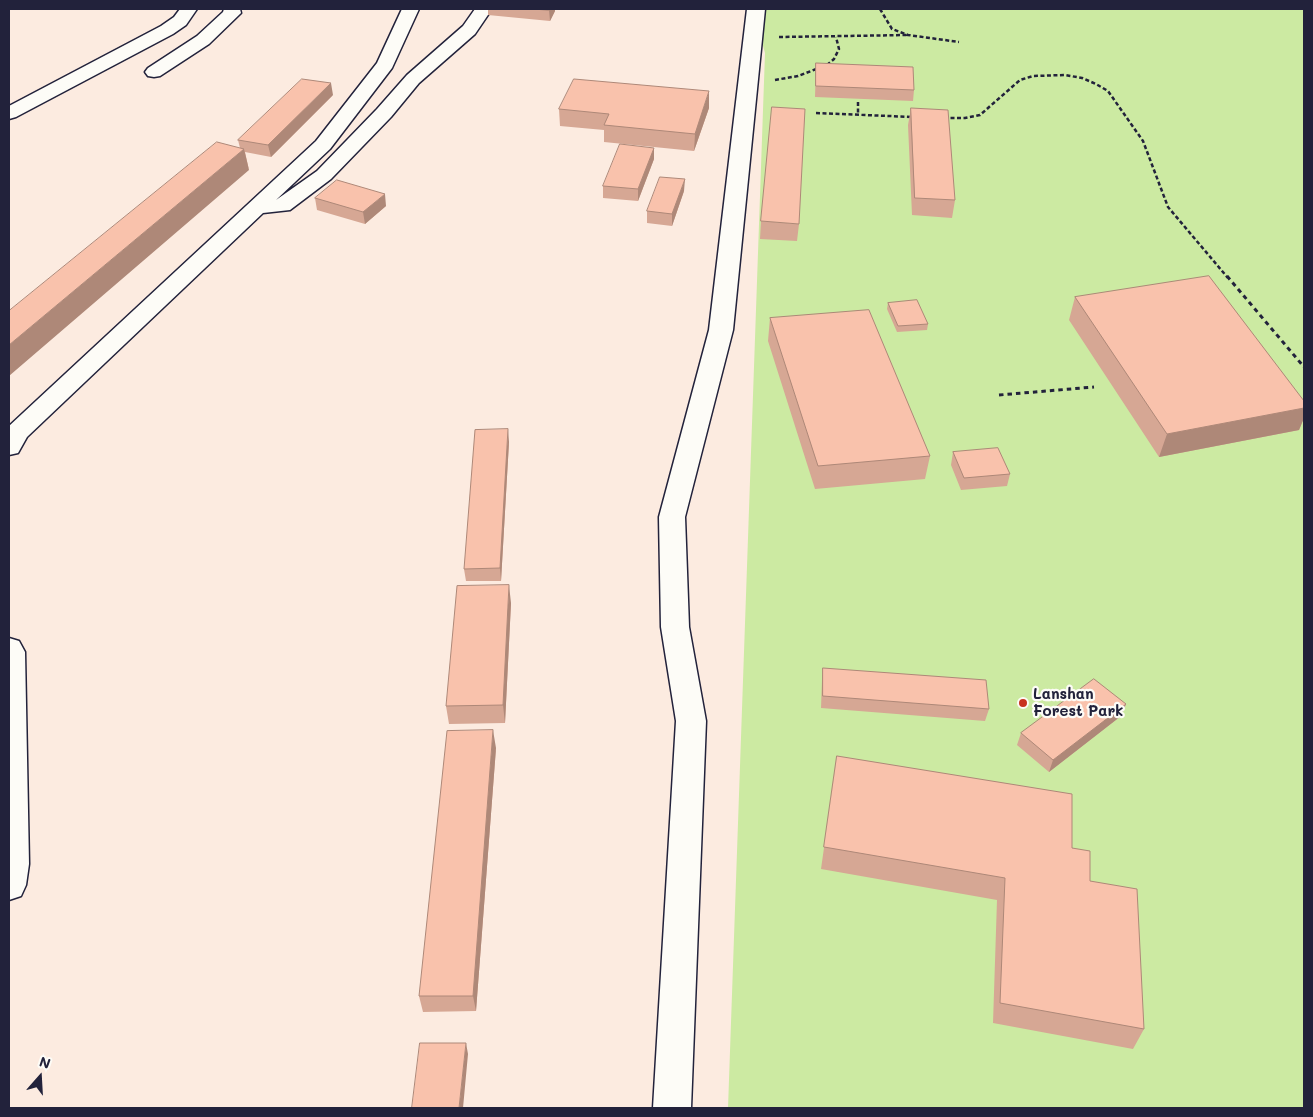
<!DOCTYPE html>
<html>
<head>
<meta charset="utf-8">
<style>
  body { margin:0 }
  #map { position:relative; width:1313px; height:1117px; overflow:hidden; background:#fcebe0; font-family:Mali,sans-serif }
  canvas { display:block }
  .frame { position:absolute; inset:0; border:10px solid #22223b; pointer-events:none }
  .north { position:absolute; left:15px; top:1052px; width:50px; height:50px; -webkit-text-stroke:4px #fdfcf7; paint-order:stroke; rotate:19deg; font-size:14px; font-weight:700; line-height:20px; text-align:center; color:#22223b }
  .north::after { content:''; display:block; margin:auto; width:18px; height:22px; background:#22223b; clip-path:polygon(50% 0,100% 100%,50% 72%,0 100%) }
</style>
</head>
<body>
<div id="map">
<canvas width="1313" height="1117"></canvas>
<div class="frame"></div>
<div class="north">N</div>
</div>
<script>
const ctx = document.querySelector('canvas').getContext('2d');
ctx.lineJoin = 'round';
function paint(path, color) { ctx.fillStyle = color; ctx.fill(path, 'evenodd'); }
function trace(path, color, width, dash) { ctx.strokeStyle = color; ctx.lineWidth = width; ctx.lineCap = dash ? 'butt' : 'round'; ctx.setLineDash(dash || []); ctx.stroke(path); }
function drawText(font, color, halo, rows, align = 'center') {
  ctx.font = font + ' Mali,sans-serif'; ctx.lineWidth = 4.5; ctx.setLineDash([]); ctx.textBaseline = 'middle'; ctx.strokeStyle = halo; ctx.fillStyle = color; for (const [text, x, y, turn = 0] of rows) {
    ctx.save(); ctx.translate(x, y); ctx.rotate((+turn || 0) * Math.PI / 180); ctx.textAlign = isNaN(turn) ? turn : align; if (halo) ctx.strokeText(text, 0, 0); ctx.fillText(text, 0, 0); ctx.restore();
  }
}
paint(new Path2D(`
  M 753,9 L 1304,9 L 1304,1108 L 728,1108 L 765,53 Z`), '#cceaa2');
const minor = new Path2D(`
  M 180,9 L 197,9 L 186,25 L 173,34 L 16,117 L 9,119 L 9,106 L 161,26 L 174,17 Z
  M 224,9 L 240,9 L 241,13 L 209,44 L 160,76 L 154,77 L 148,76 L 145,72 L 148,68 L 197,36 L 223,12 Z
  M 402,9 L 419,9 L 392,68 L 330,149 L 276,200 L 317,171 L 377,109 L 407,75 L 463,26 L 475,9 L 492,9 L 475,34 L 419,83 L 391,117 L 331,179 L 290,210 L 263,213 L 27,437 L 18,453 L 9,455 L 9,426 L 316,141 L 377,63 Z
  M 747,9 L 765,9 L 733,330 L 685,517 L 689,627 L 706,721 L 691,1108 L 653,1108 L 676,721 L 661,627 L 659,517 L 709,330 Z
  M 9,638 L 19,641 L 25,652 L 29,864 L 26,885 L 21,896 L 9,900 Z`);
trace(minor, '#22223b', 3);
trace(new Path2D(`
  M 880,9 L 892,29 L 908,35 L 959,42
  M 779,37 L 908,35
  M 827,65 L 834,59 L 839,49 L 836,37
  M 775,80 L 798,76 L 819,68
  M 858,102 L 858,115
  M 816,113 L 913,117
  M 944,118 L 965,118 L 980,115 L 1020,80 L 1033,76 L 1065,75 L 1082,78 L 1096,84 L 1108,91 L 1143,141 L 1168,207 L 1228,278`), '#22223b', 2.5, [4, 2.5]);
trace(new Path2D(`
  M 1227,276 L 1304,367
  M 999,395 L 1094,387`), '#22223b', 3, [4.5, 4]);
paint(minor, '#fdfcf7');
paint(new Path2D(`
  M 488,9 L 555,9 L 555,11 L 550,21 L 488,15 Z
  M 816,63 L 914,90 L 913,101 L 815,97 Z
  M 333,95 L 271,157 L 245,152 L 249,170 L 240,148 L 238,140 Z
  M 709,108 L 694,151 L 604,142 L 604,130 L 560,126 L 559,109 Z
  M 911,108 L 955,200 L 952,218 L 912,215 L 908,125 Z
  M 654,148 L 654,159 L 638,201 L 603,198 L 603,186 Z
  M 684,191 L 672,226 L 647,223 L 647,211 Z
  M 315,198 L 386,206 L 365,224 L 317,210 Z
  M 761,221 L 799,224 L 797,241 L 760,239 Z
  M 1075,297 L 1304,401 L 1304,418 L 1299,430 L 1159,457 L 1069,320 Z
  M 888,303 L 928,324 L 927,330 L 897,332 L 887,309 Z
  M 770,318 L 930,456 L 925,479 L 815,489 L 768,341 Z
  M 509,442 L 501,581 L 466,581 L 464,569 Z
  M 953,452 L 1010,474 L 1007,486 L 961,490 L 951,465 Z
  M 511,603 L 505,723 L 449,724 L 446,706 Z
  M 823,668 L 989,709 L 985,721 L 821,708 L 822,680 Z
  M 1126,704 L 1121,716 L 1049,772 L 1017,745 L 1021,733 Z
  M 496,748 L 476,1011 L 423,1012 L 419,996 Z
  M 837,756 L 1072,848 L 1090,881 L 1144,1029 L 1133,1049 L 993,1023 L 997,900 L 821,869 Z`), '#d6a794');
paint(new Path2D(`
  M 550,9 L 555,9 L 555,11 L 550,21 L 549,10 Z
  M 331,83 L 333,95 L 271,157 L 268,145 Z
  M 709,91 L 709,108 L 694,151 L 695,134 Z
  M 654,148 L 654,159 L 638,201 L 638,189 Z
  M 244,149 L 249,170 L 9,376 L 9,345 Z
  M 685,179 L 684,191 L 672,226 L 672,214 Z
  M 385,194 L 386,206 L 365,224 L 363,212 Z
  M 1304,408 L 1304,418 L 1299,430 L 1159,457 L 1167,434 Z
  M 508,429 L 509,442 L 501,581 L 500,568 Z
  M 509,585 L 511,603 L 505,723 L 503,705 Z
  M 1126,704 L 1121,716 L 1049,772 L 1053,760 Z
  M 493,730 L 496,748 L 476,1011 L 473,996 Z
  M 466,1043 L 468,1054 L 463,1108 L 459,1108 Z`), '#ae8878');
const building = new Path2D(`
  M 534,9 L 550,9 L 549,10 Z
  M 816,63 L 913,67 L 914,90 L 816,86 Z
  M 302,79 L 331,83 L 268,145 L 238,140 Z
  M 574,79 L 709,91 L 695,134 L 604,125 L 609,114 L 559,109 Z
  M 772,107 L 805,109 L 799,224 L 761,221 Z
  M 911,108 L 948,110 L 955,200 L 915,198 Z
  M 217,142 L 244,149 L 9,345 L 9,311 Z
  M 620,144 L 654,148 L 638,189 L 603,186 Z
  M 660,177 L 685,179 L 672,214 L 647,211 Z
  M 337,180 L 385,194 L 363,212 L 315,198 Z
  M 1209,276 L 1304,401 L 1304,408 L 1167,434 L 1075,297 Z
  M 917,300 L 928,324 L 898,326 L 888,303 Z
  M 869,310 L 930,456 L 818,466 L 770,318 Z
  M 508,429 L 500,568 L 464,569 L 475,430 Z
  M 998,448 L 1010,474 L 964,478 L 953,452 Z
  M 509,585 L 503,705 L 446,706 L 457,586 Z
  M 823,668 L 986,680 L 989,709 L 823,696 Z
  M 1094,679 L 1126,704 L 1053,760 L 1021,733 Z
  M 493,730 L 473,996 L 419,996 L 447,731 Z
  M 837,756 L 1072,794 L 1072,848 L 1090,851 L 1090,881 L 1137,889 L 1144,1029 L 1000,1003 L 1005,878 L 824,847 Z
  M 420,1043 L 466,1043 L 459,1108 L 412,1108 Z`);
paint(building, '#f9c2ac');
trace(building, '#ae8878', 1);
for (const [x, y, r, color] of [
  [1023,703,5,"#c8321e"]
]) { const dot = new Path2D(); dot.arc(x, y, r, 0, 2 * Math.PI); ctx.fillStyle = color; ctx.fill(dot); trace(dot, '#fdfcf7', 2); }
drawText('bold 15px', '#22223b', '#fdfcf7', [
  ["Lanshan",1033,694],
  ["Forest Park",1033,711]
], 'left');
</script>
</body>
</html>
